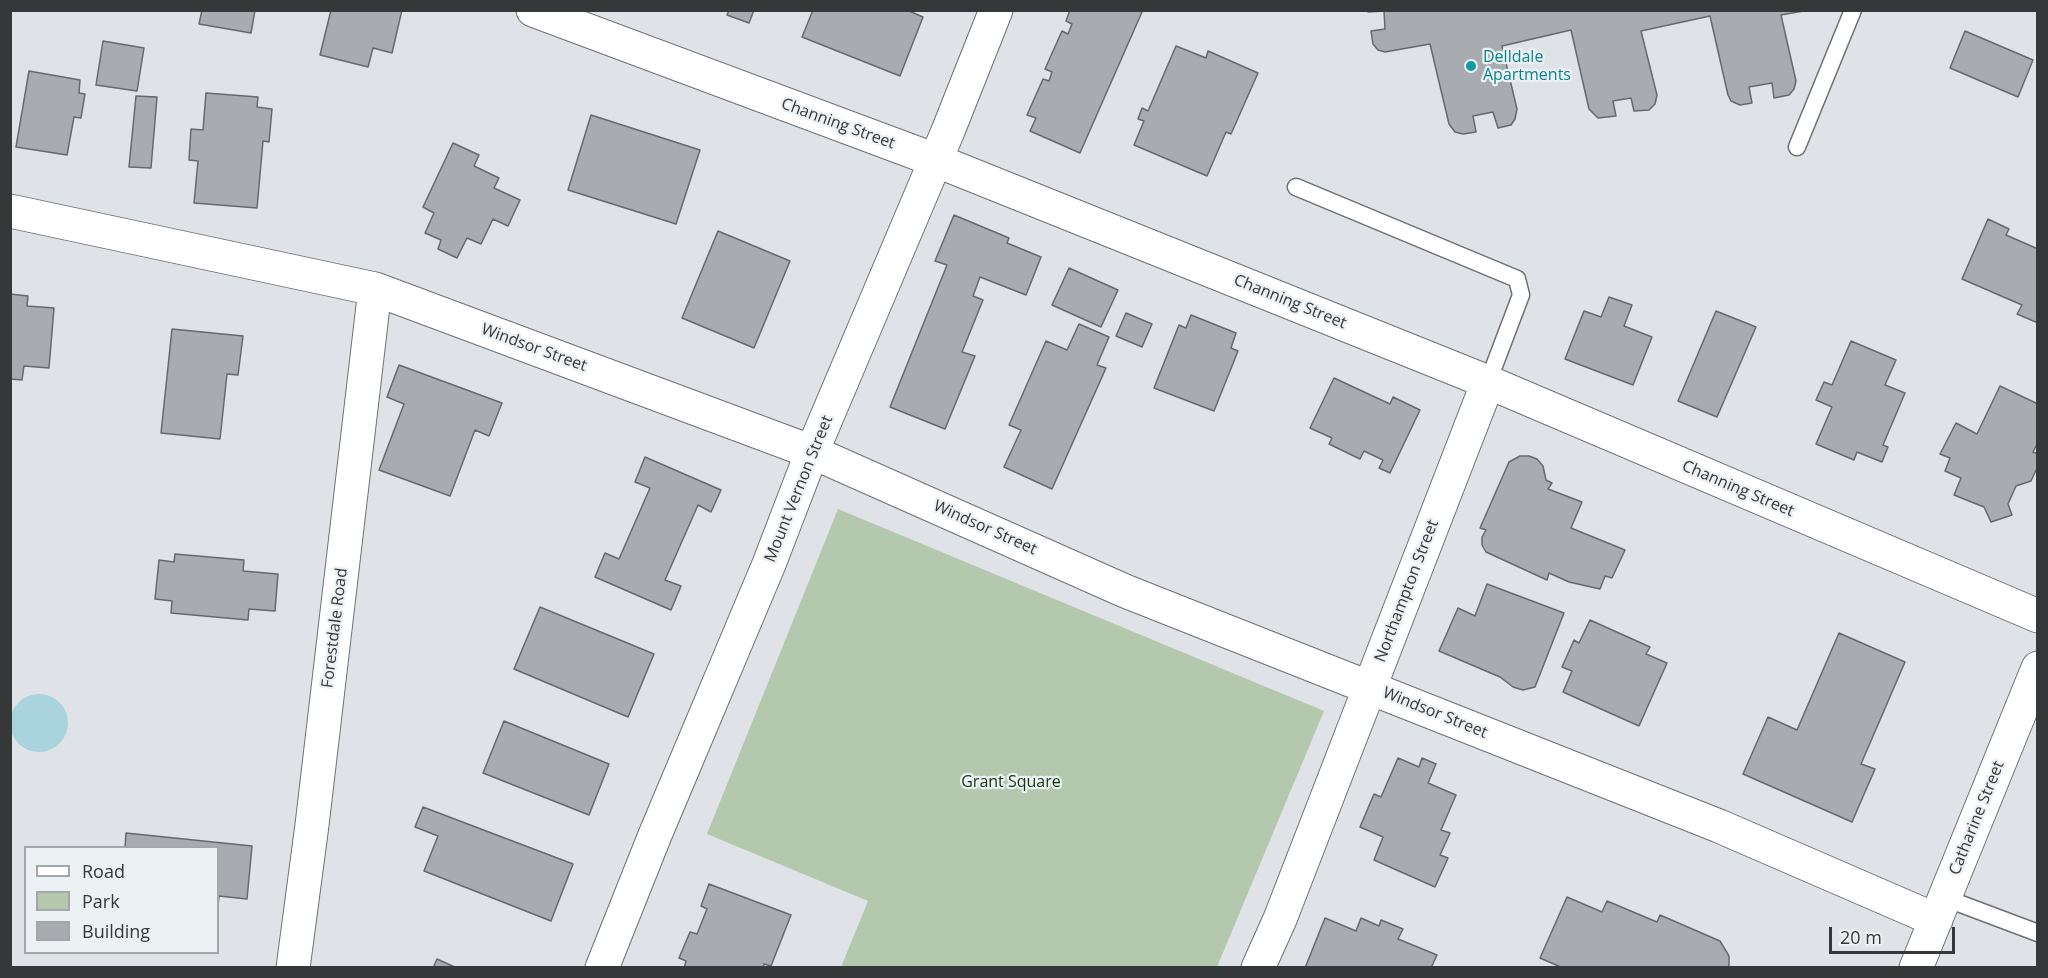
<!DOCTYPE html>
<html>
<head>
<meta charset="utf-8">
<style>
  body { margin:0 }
  #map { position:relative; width:2048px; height:978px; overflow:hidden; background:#dfe3e7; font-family:"Open Sans",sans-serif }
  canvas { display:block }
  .frame { position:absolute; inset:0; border:12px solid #353738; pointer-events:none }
  .legend { position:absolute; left:24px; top:846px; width:195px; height:108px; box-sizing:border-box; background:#ecf1f4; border:2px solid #a3a7a9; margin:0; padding:8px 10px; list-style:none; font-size:18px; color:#353738 }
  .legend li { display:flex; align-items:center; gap:12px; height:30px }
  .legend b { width:30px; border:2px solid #a3a7a9 }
  .scale { position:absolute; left:1829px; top:927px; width:126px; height:27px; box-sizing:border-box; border:3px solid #353738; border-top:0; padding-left:8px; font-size:18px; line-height:21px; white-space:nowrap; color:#353738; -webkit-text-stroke:4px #ecf1f4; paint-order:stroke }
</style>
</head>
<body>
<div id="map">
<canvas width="2048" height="978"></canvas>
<div class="frame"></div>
<ul class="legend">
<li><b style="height:8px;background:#fff"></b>Road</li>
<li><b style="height:16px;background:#b4c8ad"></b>Park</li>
<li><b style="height:16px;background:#a8acb0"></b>Building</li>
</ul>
<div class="scale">20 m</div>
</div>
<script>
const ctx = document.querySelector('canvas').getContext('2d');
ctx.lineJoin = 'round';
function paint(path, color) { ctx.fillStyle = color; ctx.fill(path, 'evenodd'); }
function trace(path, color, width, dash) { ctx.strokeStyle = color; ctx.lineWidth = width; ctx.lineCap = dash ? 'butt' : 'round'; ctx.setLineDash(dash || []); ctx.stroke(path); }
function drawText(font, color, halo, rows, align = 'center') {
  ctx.font = font + ' "Open Sans",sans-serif'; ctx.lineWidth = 4.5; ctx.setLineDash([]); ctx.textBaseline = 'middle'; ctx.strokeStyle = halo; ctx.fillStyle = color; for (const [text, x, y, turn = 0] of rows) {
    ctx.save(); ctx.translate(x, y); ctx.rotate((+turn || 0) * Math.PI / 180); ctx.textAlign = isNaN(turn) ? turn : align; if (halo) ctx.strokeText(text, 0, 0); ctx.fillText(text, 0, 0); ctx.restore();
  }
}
paint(new Path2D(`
  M 838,509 L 1324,711 L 1217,967 L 841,967 L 868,901 L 707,834 Z`), '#b4c8ad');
paint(new Path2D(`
  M10 723a29 29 0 1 1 58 0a29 29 0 1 1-58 0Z`), '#a9d3dd');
const building = new Path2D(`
  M 202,10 L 255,10 L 251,33 L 199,24 Z
  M 331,10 L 402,10 L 392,53 L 373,48 L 368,67 L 320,55 Z
  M 729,10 L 754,10 L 749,23 L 727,15 Z
  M 813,10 L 907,10 L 923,17 L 900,76 L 802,37 Z
  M 1070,10 L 1138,10 L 1142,12 L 1080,153 L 1030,131 L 1036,118 L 1027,115 L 1043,79 L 1049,81 L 1052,72 L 1045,69 L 1062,31 L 1068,34 L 1072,24 L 1066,21 Z
  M 1368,10 L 1809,10 L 1781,15 L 1796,81 L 1794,89 L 1789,95 L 1774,98 L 1772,83 L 1749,87 L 1752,103 L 1740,105 L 1731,101 L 1728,95 L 1710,16 L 1641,31 L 1657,95 L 1655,104 L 1649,110 L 1634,111 L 1631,98 L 1613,101 L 1616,116 L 1598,118 L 1589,109 L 1571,30 L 1502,46 L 1517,109 L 1515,119 L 1511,125 L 1498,128 L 1493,112 L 1473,116 L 1476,132 L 1463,134 L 1455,132 L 1449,124 L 1430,44 L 1385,52 L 1378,50 L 1373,44 L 1371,31 L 1385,29 L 1384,11 L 1368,12 Z
  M 1965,31 L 2033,60 L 2018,97 L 1950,68 Z
  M 103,41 L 144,48 L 137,91 L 96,85 Z
  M 1176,46 L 1206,58 L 1208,51 L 1258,73 L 1231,134 L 1226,132 L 1207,176 L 1134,145 L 1144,121 L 1138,119 L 1142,108 L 1148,111 Z
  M 29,71 L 80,80 L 79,93 L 85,94 L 81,118 L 74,117 L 67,155 L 16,147 Z
  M 206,93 L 258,97 L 257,107 L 272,109 L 269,142 L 263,141 L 257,208 L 194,203 L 198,161 L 189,160 L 191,129 L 203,130 Z
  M 136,96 L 157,97 L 151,168 L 129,167 Z
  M 591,115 L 700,150 L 676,224 L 568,190 Z
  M 453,143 L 479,155 L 474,166 L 499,178 L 494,188 L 520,200 L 508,226 L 493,219 L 481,244 L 467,238 L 457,258 L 438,249 L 441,240 L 425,233 L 434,213 L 423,207 Z
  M 954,215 L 1009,238 L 1007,243 L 1041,257 L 1026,295 L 980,277 L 973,296 L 983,300 L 962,352 L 975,356 L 945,429 L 890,407 L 947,265 L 935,261 Z
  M 1988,219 L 2009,229 L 2006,235 L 2038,249 L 2038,323 L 2017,314 L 2022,305 L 1962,279 Z
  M 718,231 L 790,261 L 754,348 L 682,318 Z
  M 1069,268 L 1118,290 L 1101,327 L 1052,305 Z
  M 10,294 L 28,296 L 27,306 L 54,308 L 49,368 L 24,366 L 22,380 L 10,379 Z
  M 1609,297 L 1632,305 L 1624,326 L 1652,337 L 1633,385 L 1565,359 L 1584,311 L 1601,317 Z
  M 1716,311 L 1756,327 L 1717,417 L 1678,401 Z
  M 1126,313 L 1152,324 L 1142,347 L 1116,336 Z
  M 1191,315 L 1236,333 L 1231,348 L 1238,351 L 1214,411 L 1154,388 L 1179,325 L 1186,328 Z
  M 1079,324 L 1109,337 L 1097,365 L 1106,368 L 1052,489 L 1004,467 L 1021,430 L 1009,425 L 1046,341 L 1067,350 Z
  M 172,329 L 243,336 L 238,375 L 227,374 L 220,439 L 161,433 Z
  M 1851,341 L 1896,360 L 1885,385 L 1905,393 L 1883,445 L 1888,447 L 1882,462 L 1857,452 L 1854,460 L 1816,444 L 1832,407 L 1816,400 L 1824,382 L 1832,385 Z
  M 399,365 L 502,403 L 489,436 L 475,430 L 450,496 L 379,470 L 404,404 L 387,397 Z
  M 1334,378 L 1390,404 L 1393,397 L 1420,410 L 1390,473 L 1379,468 L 1383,460 L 1364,451 L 1360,459 L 1329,444 L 1332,438 L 1310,428 Z
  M 2000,386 L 2038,404 L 2038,442 L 2033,452 L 2038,454 L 2038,466 L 2031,481 L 2016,486 L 2008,504 L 2012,515 L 1991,522 L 1984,507 L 1954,495 L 1961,478 L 1945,471 L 1950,458 L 1940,454 L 1956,423 L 1977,434 Z
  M 1520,456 L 1529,456 L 1537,459 L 1543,466 L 1546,480 L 1552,483 L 1548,489 L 1582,502 L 1571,528 L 1625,550 L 1612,578 L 1605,576 L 1600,589 L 1569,582 L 1549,573 L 1547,580 L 1486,552 L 1482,545 L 1482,537 L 1486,530 L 1480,528 L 1509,462 Z
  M 645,457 L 721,490 L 711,512 L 698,505 L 665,580 L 681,586 L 671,610 L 595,577 L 605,553 L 619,559 L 650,488 L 635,482 Z
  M 175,554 L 244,560 L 243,571 L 278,574 L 275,611 L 249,609 L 248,620 L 171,613 L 172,601 L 155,599 L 159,560 L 174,562 Z
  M 1487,584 L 1564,613 L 1535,687 L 1523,690 L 1513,687 L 1500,677 L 1439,651 L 1458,608 L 1475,616 Z
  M 540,607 L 654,654 L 628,717 L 514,669 Z
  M 1590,620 L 1650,647 L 1646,654 L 1667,663 L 1639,726 L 1563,692 L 1572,671 L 1562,667 L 1574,640 L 1579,643 Z
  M 1839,633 L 1905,662 L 1861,764 L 1875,769 L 1852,822 L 1743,774 L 1768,717 L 1797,730 Z
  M 504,721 L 609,764 L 589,815 L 483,773 Z
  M 1398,758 L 1419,767 L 1422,758 L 1436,764 L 1428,783 L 1456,795 L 1441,830 L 1450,833 L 1440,855 L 1448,858 L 1435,887 L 1374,860 L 1383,837 L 1360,827 L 1374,794 L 1381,797 Z
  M 423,807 L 573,864 L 551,921 L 424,871 L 438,836 L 415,827 Z
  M 126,833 L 252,846 L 247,899 L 219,896 L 218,906 L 218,848 L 125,848 Z
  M 709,884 L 791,915 L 771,966 L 764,964 L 763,968 L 684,968 L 686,961 L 679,958 L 690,932 L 697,934 L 707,909 L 701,906 Z
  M 1567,897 L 1602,912 L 1607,901 L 1657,922 L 1660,915 L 1720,941 L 1729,956 L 1729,968 L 1563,968 L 1540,958 Z
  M 1325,918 L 1356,931 L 1361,918 L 1379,926 L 1381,920 L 1403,929 L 1398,939 L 1437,955 L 1431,968 L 1305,968 Z
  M 437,959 L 457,968 L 433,968 Z`);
paint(building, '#a8acb0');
trace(building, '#66696c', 1.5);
const lane = new Path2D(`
  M 1797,147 L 1853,10
  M 1296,187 L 1517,279 L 1521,295 L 1488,382
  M 1945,898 L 2038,933`);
const street = new Path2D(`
  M 533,10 L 935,160 L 1488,382 L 2038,616
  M 10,211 L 375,289 L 812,452 L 1125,591 L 1719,826 L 1936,920
  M 293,968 L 312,825 L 375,289
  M 602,968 L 655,835 L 769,564 L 812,452 L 948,131 L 996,10
  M 1258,968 L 1280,919 L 1488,382
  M 1916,968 L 2038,668`);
trace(lane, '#6c7073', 19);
trace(street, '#6c7073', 35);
trace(lane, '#fff', 16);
trace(street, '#fff', 33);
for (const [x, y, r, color] of [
  [1471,66,6,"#0f9aa8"]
]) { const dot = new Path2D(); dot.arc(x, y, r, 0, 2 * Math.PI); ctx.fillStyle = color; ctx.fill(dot); trace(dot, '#ecf1f4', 2); }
drawText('16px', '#0d838f', '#ecf1f4', [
  ["Delldale",1483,57],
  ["Apartments",1483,75]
], 'left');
drawText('16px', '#353738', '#ecf1f4', [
  ["Channing Street",838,124,20],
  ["Channing Street",1290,302,22],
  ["Windsor Street",534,348,20],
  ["Mount Vernon Street",799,489,-68],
  ["Channing Street",1738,489,23],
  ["Windsor Street",985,528,24],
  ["Northampton Street",1407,591,-69],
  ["Forestdale Road",335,628,-83],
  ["Windsor Street",1435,713,22],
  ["Catharine Street",1977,818,-68]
]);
drawText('16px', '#153309', '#ecf1f4', [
  ["Grant Square",1011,782]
]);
</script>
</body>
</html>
